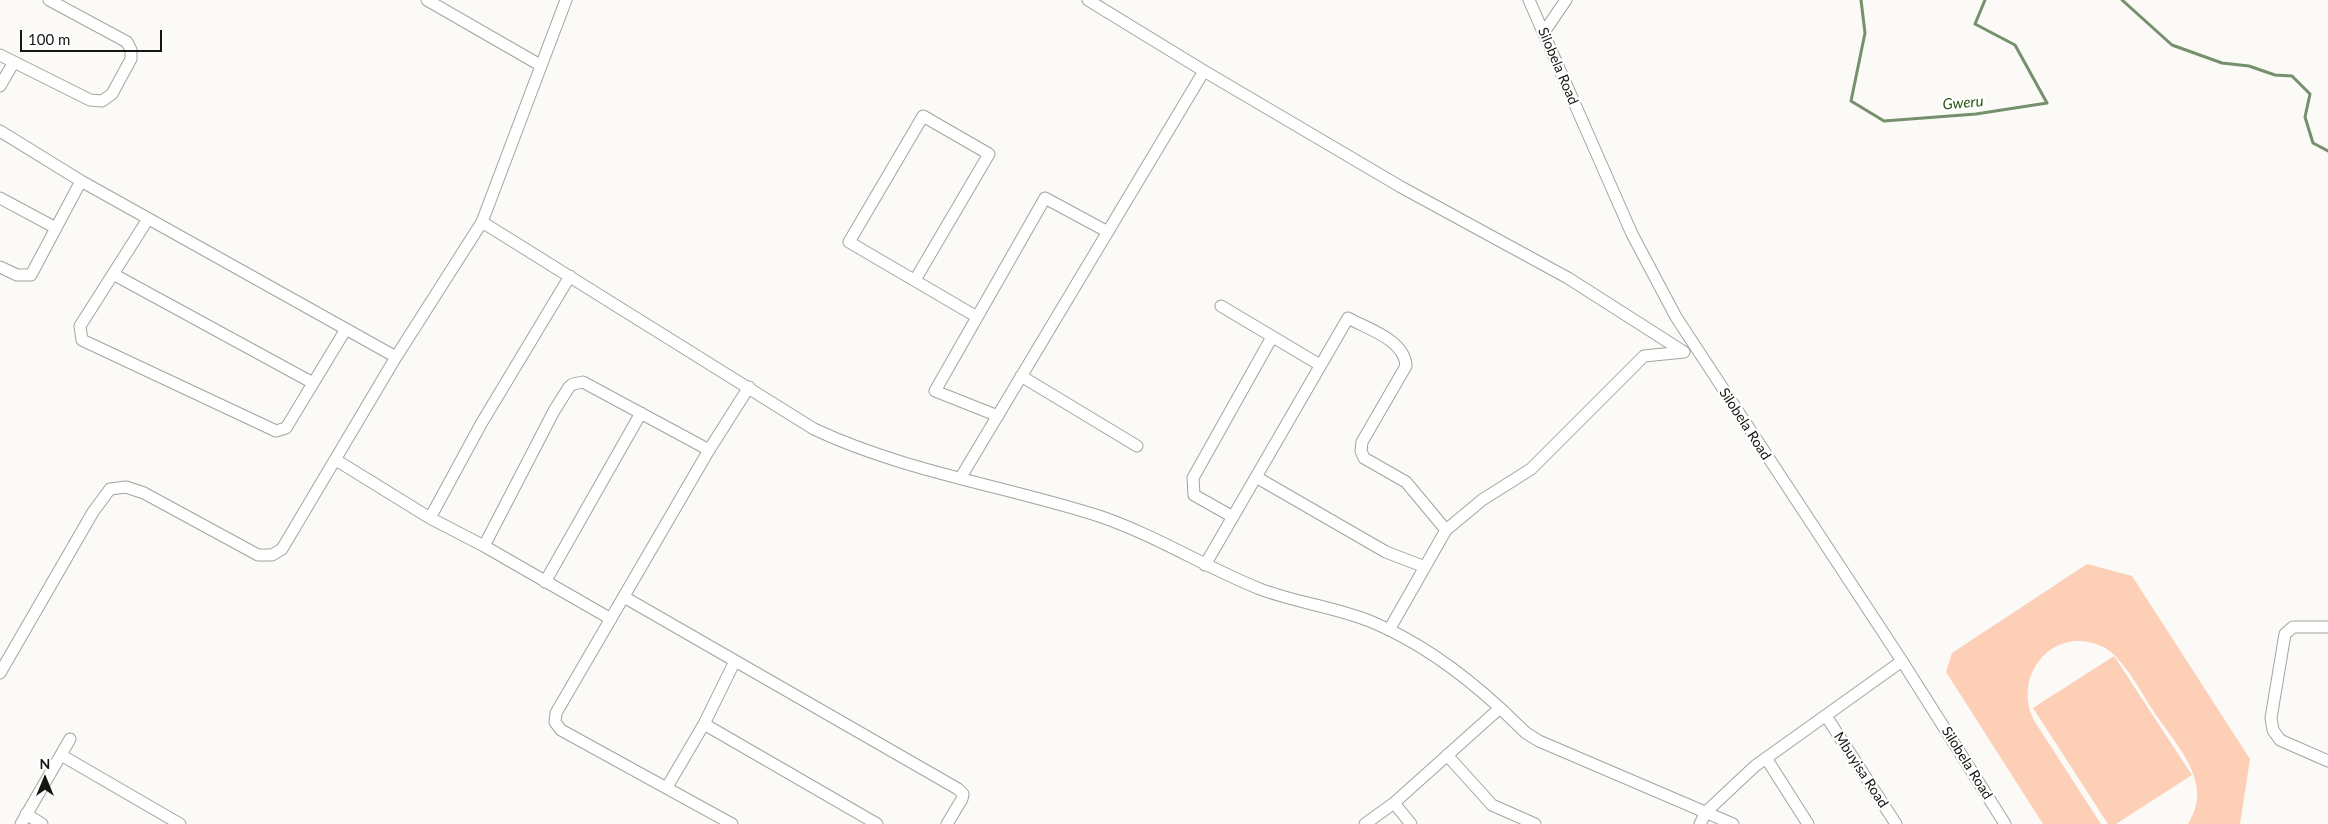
<!DOCTYPE html>
<html>
<head>
<meta charset="utf-8">
<style>
  body { margin:0 }
  #map { position:relative; width:2328px; height:824px; overflow:hidden; background:#fbfaf7; font-family:Lato,sans-serif }
  canvas { display:block }
  .north { position:absolute; left:20px; top:754px; width:50px; height:50px; -webkit-text-stroke:4px #fff; paint-order:stroke; rotate:0deg; font-size:14px; font-weight:700; line-height:20px; text-align:center; color:#151514 }
  .north::after { content:''; display:block; margin:auto; width:18px; height:22px; background:#151514; clip-path:polygon(50% 0,100% 100%,50% 72%,0 100%) }
  .scale { position:absolute; left:20px; top:30px; width:142px; height:22px; box-sizing:border-box; border:2px solid #151514; border-top:0; padding-left:6px; font-size:15px; line-height:18px; white-space:nowrap; color:#151514; -webkit-text-stroke:4px #fff; paint-order:stroke }
</style>
</head>
<body>
<div id="map">
<canvas width="2328" height="824"></canvas>
<div class="north">N</div>
<div class="scale">100 m</div>
</div>
<script>
const ctx = document.querySelector('canvas').getContext('2d');
ctx.lineJoin = 'round';
function paint(path, color) { ctx.fillStyle = color; ctx.fill(path, 'evenodd'); }
function trace(path, color, width, dash) { ctx.strokeStyle = color; ctx.lineWidth = width; ctx.lineCap = dash ? 'butt' : 'round'; ctx.setLineDash(dash || []); ctx.stroke(path); }
function drawText(font, color, halo, rows, align = 'center') {
  ctx.font = font + ' Lato,sans-serif'; ctx.lineWidth = 4.5; ctx.setLineDash([]); ctx.textBaseline = 'middle'; ctx.strokeStyle = halo; ctx.fillStyle = color; for (const [text, x, y, turn = 0] of rows) {
    ctx.save(); ctx.translate(x, y); ctx.rotate((+turn || 0) * Math.PI / 180); ctx.textAlign = isNaN(turn) ? turn : align; if (halo) ctx.strokeText(text, 0, 0); ctx.fillText(text, 0, 0); ctx.restore();
  }
}
paint(new Path2D(`
  M 2087,564 L 2132,576 L 2250,759 L 2240,824 L 2188,824 C 2196,811 2200,796 2195,780 C 2189,756 2168,733 2154,712 C 2143,695 2132,674 2118,659 C 2114,654 2109,650 2103,647 C 2054,623 2010,676 2035,722 L 2101,824 L 2043,824 L 1946,672 L 1952,653 Z
  M 2114,656 L 2192,775 L 2116,824 L 2108,824 L 2033,708 Z`), '#fccfb6');
trace(new Path2D(`
  M 1861,0 L 1865,33 L 1851,101 L 1884,121 L 1976,114 L 2047,103 L 2015,45 L 1975,24 L 1985,0
  M 2122,0 L 2172,45 L 2222,63 L 2249,66 L 2275,75 L 2292,76 L 2310,94 L 2305,117 L 2313,143 L 2328,151`), '#768f6c', 3);
const minor = new Path2D(`
  M 427,0 L 540,65
  M 1088,0 L 1204,71 L 1401,187 L 1568,278 L 1684,352
  M 1529,0 L 1632,234 L 1676,317 L 1902,661 L 2005,824
  M 1544,32 L 1566,0
  M 0,55 L 90,100 L 102,101 L 112,94 L 131,59 L 131,50 L 127,42 L 49,0
  M 0,86 L 14,62
  M 0,131 L 81,181 L 396,357
  M 0,198 L 56,228
  M 148,219 L 80,326 L 82,340 L 276,431 L 286,428 L 346,329
  M 482,222 L 814,429 C 903,471 1005,486 1099,516 C 1155,535 1205,567 1260,589 C 1297,603 1336,607 1372,622 C 1420,642 1463,674 1500,708
  M 0,267 L 17,275 L 31,275 L 81,181
  M 113,274 L 313,383
  M 915,280 L 989,154 L 923,116 L 849,242 L 977,317
  M 1221,306 L 1320,365
  M 1021,376 L 1137,446
  M 998,416 L 935,391 L 1045,198 L 1108,232
  M 336,460 L 430,518 L 484,546
  M 961,477 L 1204,71
  M 1256,477 L 1386,552 L 1425,567
  M 1233,517 L 1194,495 L 1193,478 L 1272,337
  M 430,518 L 481,424 L 570,276
  M 1205,565 L 1348,318 C 1368,329 1405,340 1406,366 L 1362,442 L 1361,451 L 1364,458 L 1406,482 L 1446,530
  M 545,582 L 641,413
  M 624,597 L 958,789 L 963,794 L 962,799 L 947,824
  M 611,619 L 484,546 L 554,411 L 569,387 L 573,384 L 583,382 L 709,450
  M 2328,627 L 2293,627 L 2285,634 L 2271,718 L 2273,730 L 2280,740 L 2328,761
  M 1389,630 L 1446,530 L 1482,500 L 1531,469 L 1644,356 L 1684,352
  M 0,673 L 93,512 L 110,489 L 126,487 L 144,493 L 258,555 L 272,555 L 282,549 L 396,357 L 482,222 L 566,0
  M 1826,716 L 1896,824
  M 704,724 L 877,824
  M 61,755 L 180,824
  M 1447,755 L 1492,805 L 1535,824
  M 1766,758 L 1808,824
  M 667,787 L 704,724 L 735,661
  M 1394,803 L 1411,824
  M 26,814 L 42,824
  M 21,824 L 70,739
  M 732,824 L 561,730 L 555,722 L 556,713 L 709,450 L 749,387
  M 1365,824 L 1394,803 L 1500,708 L 1526,733 L 1539,741 L 1733,824
  M 1700,824 L 1706,812 L 1755,766 L 1902,661`);
trace(minor, '#a3a3a0', 13);
trace(minor, '#fff', 11);
drawText('14px', '#151514', '#fff', [
  ["Silobela Road",1558,66,67],
  ["Silobela Road",1745,424,57],
  ["Silobela Road",1967,763,58],
  ["Mbuyisa Road",1861,770,57]
]);
drawText('italic 15px', '#285512', '#fff', [
  ["Gweru",1963,103,-5]
]);
</script>
</body>
</html>
